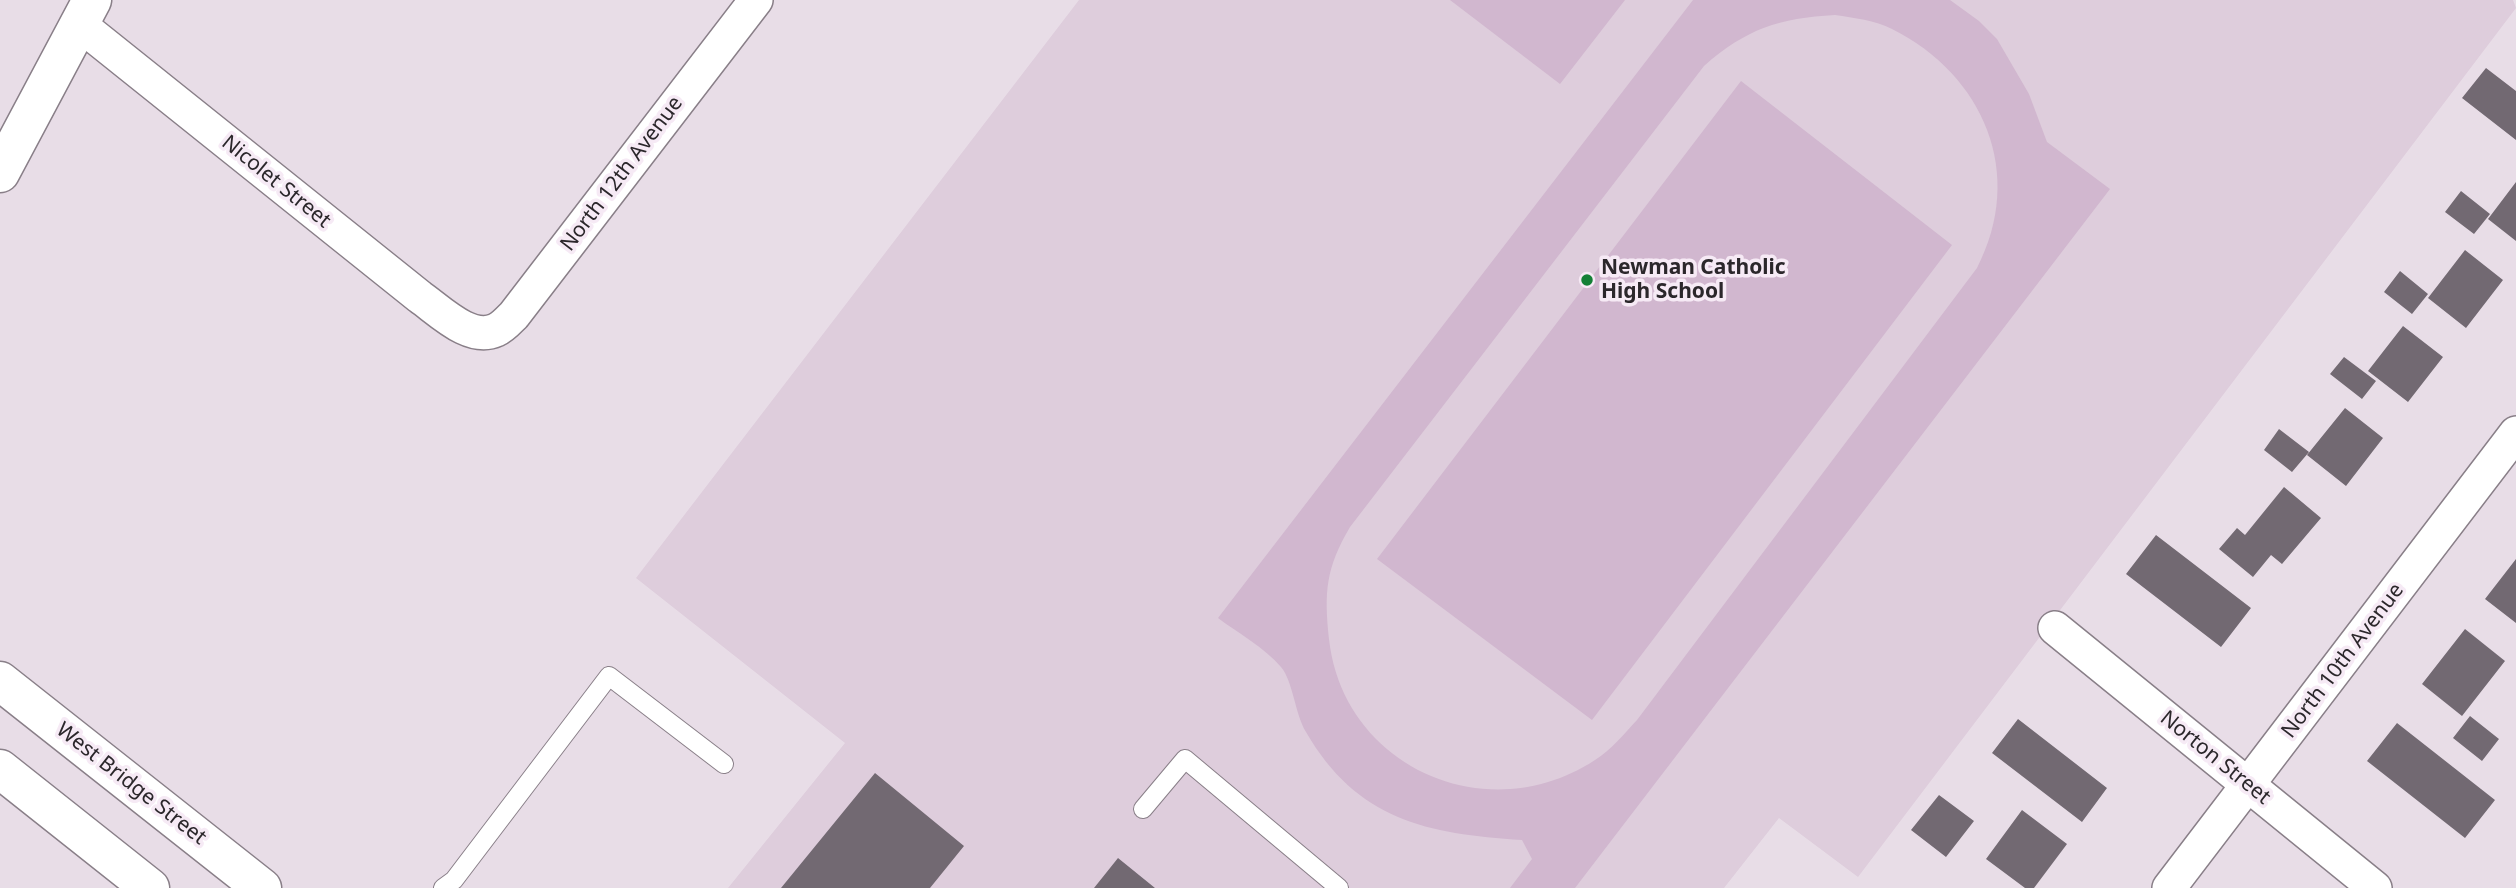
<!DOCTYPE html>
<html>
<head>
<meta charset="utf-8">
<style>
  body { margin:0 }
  canvas { display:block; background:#e8dde7 }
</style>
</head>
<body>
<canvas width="2516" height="888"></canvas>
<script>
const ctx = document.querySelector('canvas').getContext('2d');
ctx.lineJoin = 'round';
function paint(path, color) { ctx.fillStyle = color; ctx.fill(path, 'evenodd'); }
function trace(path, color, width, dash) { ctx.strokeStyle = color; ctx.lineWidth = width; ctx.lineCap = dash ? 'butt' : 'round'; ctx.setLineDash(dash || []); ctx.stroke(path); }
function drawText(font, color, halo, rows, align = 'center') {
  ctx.font = font + ' "Noto Sans",sans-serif'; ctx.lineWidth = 7; ctx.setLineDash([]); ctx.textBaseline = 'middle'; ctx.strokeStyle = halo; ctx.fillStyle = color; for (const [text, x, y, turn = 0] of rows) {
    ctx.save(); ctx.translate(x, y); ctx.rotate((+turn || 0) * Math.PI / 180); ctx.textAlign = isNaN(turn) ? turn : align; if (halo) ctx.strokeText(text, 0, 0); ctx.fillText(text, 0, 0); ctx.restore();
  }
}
paint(new Path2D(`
  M 1079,0 L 2513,0 L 2516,8 L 1858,877 L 1779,818 L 1724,888 L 728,888 L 845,743 L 636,578 Z`), '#decddc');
paint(new Path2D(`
  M 1450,0 L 1625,0 L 1560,84 Z
  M 1693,0 L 1950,0 L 1979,21 L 1997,39 L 2029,94 L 2047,142 L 2110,189 L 1575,888 L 1510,888 L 1532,859 L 1522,840 C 1427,834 1357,820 1306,732 C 1295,714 1293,681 1281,667 C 1265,648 1238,633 1218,618 ZM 1835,15 C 1854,18 1875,20 1892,29 C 1984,75 2026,174 1977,268 L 1637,720 C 1624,734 1611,750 1595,760 C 1487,831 1343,767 1329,639 C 1324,591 1326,568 1350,527 L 1704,66 C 1746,29 1779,18 1835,15 Z
  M 1741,81 L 1952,245 L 1592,720 L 1377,559 Z`), '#d1b7cf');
paint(new Path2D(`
  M 2486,68 L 2516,91 L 2516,140 L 2462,98 Z
  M 2516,182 L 2516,241 L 2488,219 Z
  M 2461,191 L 2490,214 L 2474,234 L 2445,212 Z
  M 2465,250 L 2503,280 L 2466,328 L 2428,298 Z
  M 2400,271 L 2428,294 L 2412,314 L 2384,292 Z
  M 2403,326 L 2443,357 L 2408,402 L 2368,371 Z
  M 2344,357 L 2376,381 L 2362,399 L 2330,374 Z
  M 2345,408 L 2383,438 L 2346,486 L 2307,455 Z
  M 2279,429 L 2309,452 L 2292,472 L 2264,450 Z
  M 2284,487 L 2321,518 L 2282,564 L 2271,555 L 2253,577 L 2219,549 L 2237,528 L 2245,535 Z
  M 2156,535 L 2251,608 L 2221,647 L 2126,574 Z
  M 2516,559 L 2516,623 L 2485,599 Z
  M 2465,629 L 2505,661 L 2462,716 L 2422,684 Z
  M 2470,716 L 2499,739 L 2482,761 L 2453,738 Z
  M 2018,719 L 2107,788 L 2082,822 L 1992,753 Z
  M 2397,723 L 2495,800 L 2465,838 L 2367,761 Z
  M 875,773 L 964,846 L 930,888 L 781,888 Z
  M 1939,795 L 1974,821 L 1946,857 L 1911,830 Z
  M 2022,810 L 2067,844 L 2034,888 L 2025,888 L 1986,859 Z
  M 1118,858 L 1155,888 L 1094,888 Z`), '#726972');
const service = new Path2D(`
  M 1143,809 L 1185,759 L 1339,888
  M 443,888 L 454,880 L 609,676 L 724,764`);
const minor = new Path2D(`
  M 79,24 L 420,297 C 440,311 470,342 496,330 C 503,327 509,320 514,315 L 756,0
  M 2055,628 L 2375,888
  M 2169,888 L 2516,433`);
const tertiary = new Path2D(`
  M 0,173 L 92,0`);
const secondary = new Path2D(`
  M 0,681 L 262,888
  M 0,769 L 150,888`);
trace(service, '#897f88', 20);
trace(minor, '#897f88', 36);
trace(tertiary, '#897f88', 41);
trace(secondary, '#897f88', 41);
trace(service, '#fff', 18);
trace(minor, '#fff', 33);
trace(tertiary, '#fff', 38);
trace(secondary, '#fff', 38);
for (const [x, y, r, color] of [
  [1587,280,7,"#148036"]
]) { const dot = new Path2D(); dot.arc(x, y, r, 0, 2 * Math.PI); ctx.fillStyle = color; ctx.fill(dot); trace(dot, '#f6eaf5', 2.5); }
drawText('21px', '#2b272b', '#f6eaf5', [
  ["North 12th Avenue",622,174,-53],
  ["Nicolet Street",276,182,39],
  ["North 10th Avenue",2343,661,-53],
  ["Norton Street",2215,758,39],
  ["West Bridge Street",131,784,38]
]);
drawText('bold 21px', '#2b272b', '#f6eaf5', [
  ["Newman Catholic",1601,268],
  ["High School",1601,292]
], 'left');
</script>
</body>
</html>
